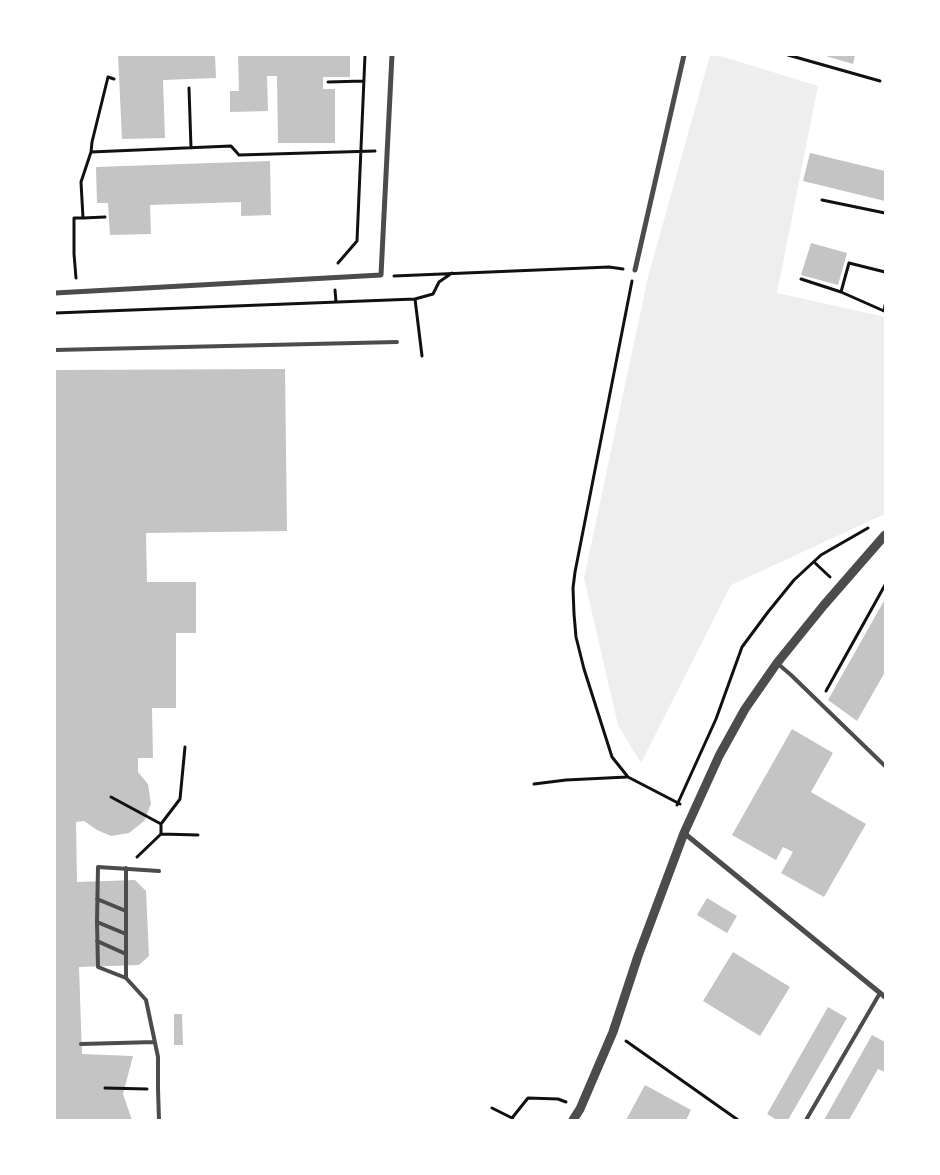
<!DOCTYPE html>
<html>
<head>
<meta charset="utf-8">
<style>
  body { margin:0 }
  #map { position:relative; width:940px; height:1175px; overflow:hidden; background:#fff; font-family:Rubik,sans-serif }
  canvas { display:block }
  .frame { position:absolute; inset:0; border:56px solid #fff; pointer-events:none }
</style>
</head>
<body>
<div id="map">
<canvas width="940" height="1175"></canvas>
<div class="frame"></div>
</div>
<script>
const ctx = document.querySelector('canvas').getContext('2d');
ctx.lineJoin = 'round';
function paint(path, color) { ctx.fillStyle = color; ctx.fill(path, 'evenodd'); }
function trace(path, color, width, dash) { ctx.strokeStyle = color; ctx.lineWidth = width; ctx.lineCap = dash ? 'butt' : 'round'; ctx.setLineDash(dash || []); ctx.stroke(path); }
paint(new Path2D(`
  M 710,55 L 717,55 L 818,86 L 777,293 L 885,317 L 885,514 L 731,585 L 641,763 L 618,725 L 584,578 L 648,277 Z`), '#eee');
paint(new Path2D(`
  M 118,55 L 215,55 L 216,78 L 163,80 L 165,138 L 122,139 Z
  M 238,55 L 350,55 L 350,77 L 323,77 L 323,89 L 335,89 L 335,143 L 278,143 L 277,76 L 267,76 L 268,111 L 230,112 L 230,91 L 239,91 Z
  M 822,55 L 855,55 L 853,64 Z
  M 810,153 L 885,171 L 885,201 L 803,181 Z
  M 270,161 L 271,215 L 241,216 L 241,202 L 150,205 L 151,234 L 110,235 L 108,203 L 97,203 L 96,167 Z
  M 811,243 L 847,253 L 838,285 L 801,275 Z
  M 285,369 L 287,531 L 146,533 L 147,582 L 196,582 L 196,633 L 176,633 L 176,708 L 152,708 L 153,758 L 138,758 L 138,772 L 148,784 L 151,804 L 144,821 L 129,833 L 111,836 L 97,830 L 84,821 L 76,822 L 77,882 L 135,880 L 146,891 L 149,956 L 139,965 L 79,967 L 82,1054 L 133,1056 L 123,1094 L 132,1120 L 55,1120 L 55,370 Z
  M 885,599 L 885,672 L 857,721 L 828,700 Z
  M 792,729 L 833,753 L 811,792 L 866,824 L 824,897 L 781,873 L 793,852 L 783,847 L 776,860 L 732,835 Z
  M 707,898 L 737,916 L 727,933 L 697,915 Z
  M 733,952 L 790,987 L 760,1036 L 703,1001 Z
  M 828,1007 L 847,1018 L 788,1120 L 777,1120 L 767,1114 Z
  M 174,1014 L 182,1014 L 183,1045 L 174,1045 Z
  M 872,1035 L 885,1042 L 885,1072 L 878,1069 L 849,1120 L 824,1120 Z
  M 645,1085 L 691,1110 L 686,1120 L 626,1120 Z`), '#c4c4c4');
trace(new Path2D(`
  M 788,55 L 880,81
  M 328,82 L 364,81
  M 189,88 L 191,148
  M 91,152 L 92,142 L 108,77 L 114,79
  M 822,200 L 885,213
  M 105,217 L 83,218 L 81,182 L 91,152 L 231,146 L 239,155 L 375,151
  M 338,263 L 357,241 L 365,55
  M 885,272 L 849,263 L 841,292 L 884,311 L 885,305
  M 394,276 L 609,267 L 623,269
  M 76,278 L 74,254 L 74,218 L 83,218
  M 801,279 L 841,292
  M 632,281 L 575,572 L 573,588 L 574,614 L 576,637 L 584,669 L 612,757 L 628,777 L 680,804
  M 335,290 L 336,302
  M 415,299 L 422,356
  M 55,313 L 415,299 L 433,294 L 439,282 L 452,273
  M 814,562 L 830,577
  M 826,691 L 885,585
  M 534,784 L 566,780 L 627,777
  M 111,797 L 161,824
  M 677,805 L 716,719 L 742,647 L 768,612 L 794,580 L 821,555 L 868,528
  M 161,834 L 198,835
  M 137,857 L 161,834 L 161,824 L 180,799 L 185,747
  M 626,1041 L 738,1120
  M 105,1088 L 147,1089
  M 492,1108 L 512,1118
  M 513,1120 L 512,1118 L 528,1098 L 558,1099 L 566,1102`), '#111', 3);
trace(new Path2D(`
  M 55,350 L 397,342
  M 777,663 L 791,675 L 885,766
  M 126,868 L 126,978 L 146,1000 L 158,1057 L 158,1089 L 159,1120
  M 97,899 L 126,911
  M 97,922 L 126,934
  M 97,941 L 126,954
  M 126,978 L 98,967 L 97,922 L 98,867 L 159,871
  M 81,1044 L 155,1042
  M 806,1120 L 880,993`), '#4c4c4c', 4);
trace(new Path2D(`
  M 635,270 L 684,55
  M 55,293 L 381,275 L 392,55
  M 684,833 L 885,997`), '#4c4c4c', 5);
trace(new Path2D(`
  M 573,1120 L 580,1109 L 613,1032 L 638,956 L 684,833 L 719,756 L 745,709 L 777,663 L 824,605 L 885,535`), '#4c4c4c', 9);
</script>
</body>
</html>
